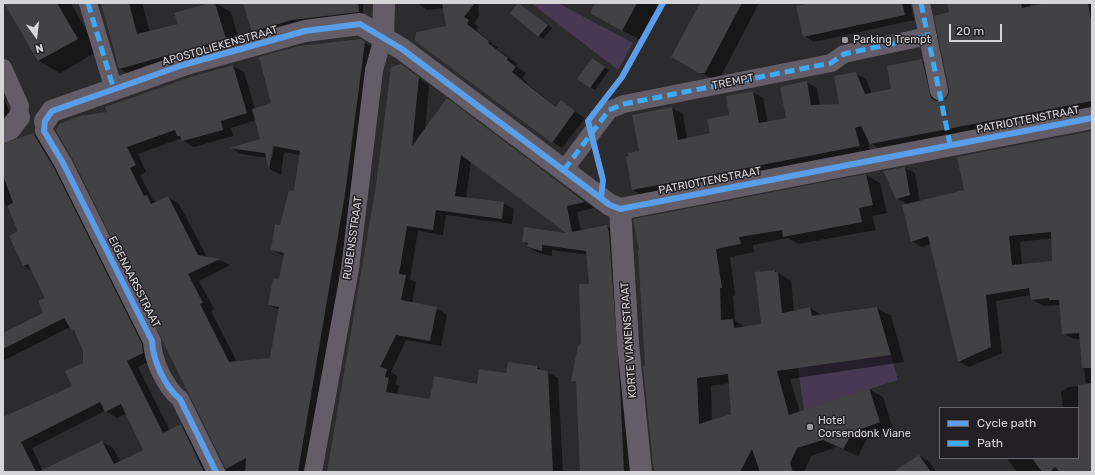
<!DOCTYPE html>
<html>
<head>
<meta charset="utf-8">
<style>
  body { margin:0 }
  #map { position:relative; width:1095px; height:475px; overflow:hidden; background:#2c2b2d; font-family:Rubik,sans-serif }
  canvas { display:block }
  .frame { position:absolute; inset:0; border:4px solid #d6d5d8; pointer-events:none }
  .legend { position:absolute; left:939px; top:407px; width:140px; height:52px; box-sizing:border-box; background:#222024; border:1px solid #6a686c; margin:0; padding:5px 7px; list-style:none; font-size:12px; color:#d6d5d8 }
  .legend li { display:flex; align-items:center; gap:8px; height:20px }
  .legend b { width:20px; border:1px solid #6a686c }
  .north { position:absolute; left:16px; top:16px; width:40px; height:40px; -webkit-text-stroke:3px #222024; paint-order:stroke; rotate:165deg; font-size:11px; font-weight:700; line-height:16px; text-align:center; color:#d6d5d8 }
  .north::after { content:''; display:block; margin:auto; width:14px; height:18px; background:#d6d5d8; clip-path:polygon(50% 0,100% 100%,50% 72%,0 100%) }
  .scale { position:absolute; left:949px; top:24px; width:53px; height:18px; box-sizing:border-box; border:2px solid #d6d5d8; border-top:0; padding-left:5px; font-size:12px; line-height:14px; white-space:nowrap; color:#d6d5d8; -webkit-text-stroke:3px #222024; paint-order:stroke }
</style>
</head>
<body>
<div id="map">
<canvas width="1095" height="475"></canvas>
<div class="frame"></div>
<ul class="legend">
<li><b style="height:5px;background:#5a9eea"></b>Cycle path</li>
<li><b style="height:5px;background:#3fa9f5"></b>Path</li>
</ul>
<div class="north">N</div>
<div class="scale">20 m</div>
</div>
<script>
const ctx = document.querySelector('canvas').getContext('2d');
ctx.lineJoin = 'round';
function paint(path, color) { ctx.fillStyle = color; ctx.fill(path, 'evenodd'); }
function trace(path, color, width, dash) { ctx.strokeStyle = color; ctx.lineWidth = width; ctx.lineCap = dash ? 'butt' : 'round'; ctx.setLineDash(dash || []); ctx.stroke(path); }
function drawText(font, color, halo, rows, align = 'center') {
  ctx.font = font + ' Rubik,sans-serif'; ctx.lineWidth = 3; ctx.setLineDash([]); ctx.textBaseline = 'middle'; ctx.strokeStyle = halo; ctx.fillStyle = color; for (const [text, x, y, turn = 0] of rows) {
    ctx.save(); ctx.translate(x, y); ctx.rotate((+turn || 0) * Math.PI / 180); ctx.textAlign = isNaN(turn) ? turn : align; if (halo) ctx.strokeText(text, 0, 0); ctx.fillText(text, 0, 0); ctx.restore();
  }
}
paint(new Path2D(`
  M 531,3 L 558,3 L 633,43 L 618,70 Z
  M 891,355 L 898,380 L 804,410 L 798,368 Z`), '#463951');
paint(new Path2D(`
  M 5,3 L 71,3 L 98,51 L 60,73 L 39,61 Z
  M 102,3 L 142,3 L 150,32 L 179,24 L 212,3 L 215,3 L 231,12 L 241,48 L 136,78 L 120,69 Z
  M 244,3 L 363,3 L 363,17 L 262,37 L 252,31 Z
  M 417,3 L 478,3 L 479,16 L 474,23 L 479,27 L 476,30 L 498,48 L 497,49 L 518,64 L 516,66 L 526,73 L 522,78 L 534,89 L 557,107 L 561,102 L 585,118 L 562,148 L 552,142 L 423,32 L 423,30 L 447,27 L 444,8 L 427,10 Z
  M 596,3 L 660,3 L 640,40 L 609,23 Z
  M 701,3 L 759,3 L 719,80 L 715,80 L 686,65 Z
  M 815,3 L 910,3 L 914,20 L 814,42 L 804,36 Z
  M 948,3 L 1030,3 L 1031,7 L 1050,3 L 1092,3 L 1092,109 L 881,150 L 871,143 L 867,136 L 870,152 L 644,196 L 633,190 L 640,151 L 672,108 L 683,114 L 687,139 L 711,134 L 752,92 L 763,98 L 768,123 L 787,119 L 806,82 L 817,88 L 820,106 L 840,105 L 855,73 L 866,79 L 872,94 L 892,90 L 922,60 L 932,66 L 939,101 L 942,102 L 950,95 L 950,13 Z
  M 523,7 L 552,28 L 543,39 L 511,13 Z
  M 360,40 L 376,49 L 310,472 L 226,472 L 226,467 L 108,113 L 233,66 L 244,72 L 255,109 L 273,103 ZM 256,120 L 262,140 L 232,148 L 241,154 L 267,158 L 270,169 L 281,175 L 284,152 L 300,155 L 295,192 L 272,250 L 284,256 L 280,280 L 269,305 L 279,310 L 271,359 L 237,362 L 211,311 L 214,309 L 199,281 L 230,265 L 220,260 L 207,257 L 179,204 L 168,197 L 157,202 L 153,200 L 140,175 L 146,172 L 138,154 L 182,138 L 182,140 L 194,147 L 233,136 L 231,128 ZM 273,141 L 275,142 L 272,158 L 270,158 Z
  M 597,62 L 609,70 L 595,90 L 590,87 Z
  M 401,65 L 429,85 L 425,131 L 447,100 L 594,208 L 577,212 L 581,231 L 606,226 L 617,232 L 634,472 L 581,472 L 577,383 L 572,381 L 582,345 L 590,284 L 588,255 L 552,250 L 552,256 L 539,253 L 528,247 L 529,245 L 523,242 L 570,235 L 471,161 L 466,198 L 503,203 L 514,209 L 512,224 L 446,215 L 443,235 L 418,231 L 410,279 L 416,282 L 412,304 L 436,308 L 447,315 L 441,346 L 406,340 L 391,372 L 397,376 L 396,384 L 399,386 L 397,395 L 431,400 L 507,374 L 509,363 L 537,367 L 547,372 L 558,378 L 563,472 L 329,472 Z
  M 3,95 L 13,122 L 3,126 Z
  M 1092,131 L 1092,472 L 1066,472 L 1064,458 L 1078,458 L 1078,408 L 1063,408 L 1061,392 L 1069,387 L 1086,385 L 1080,339 L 1074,339 L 1063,333 L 1060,305 L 1043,306 L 1032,299 L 1031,295 L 996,301 L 1002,353 L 969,367 L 958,361 L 931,244 L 922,247 L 912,241 L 908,205 L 897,198 L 905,168 L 915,173 L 920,202 L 965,191 ZM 1052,238 L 1053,262 L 1022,265 L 1020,242 Z
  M 34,135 L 46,141 L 154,359 L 138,367 L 170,431 L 181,425 L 192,432 L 212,472 L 3,472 L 3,418 L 74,386 L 84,364 L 84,351 L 76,333 L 70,327 L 3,361 L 3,334 L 45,313 L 46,298 L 32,271 L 24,266 L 11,236 L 20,231 L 3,200 L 3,145 ZM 105,411 L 117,418 L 127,413 L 145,450 L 121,462 L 113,448 L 102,442 L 43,471 L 32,448 Z
  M 866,175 L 880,183 L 887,213 L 872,216 L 876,230 L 798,244 L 788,238 L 753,245 L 754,252 L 730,257 L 735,295 L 733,296 L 735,321 L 745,327 L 763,324 L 775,271 L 791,281 L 794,311 L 810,308 L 823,316 L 877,308 L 891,316 L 904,362 L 790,379 L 800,412 L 869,389 L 883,397 L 893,430 L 867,439 L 858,456 L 837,447 L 811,456 L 804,472 L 761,472 L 760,469 L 758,472 L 656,472 L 646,367 L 639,252 ZM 730,383 L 732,414 L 712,421 L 711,386 Z
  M 920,456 L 930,462 L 936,472 L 906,472 Z
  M 1007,458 L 1056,458 L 1061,472 L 1017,472 Z`), '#0007');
paint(new Path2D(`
  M 4,3 L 57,3 L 78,39 L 38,61 Z
  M 101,3 L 129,3 L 137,34 L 178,24 L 174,13 L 209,3 L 215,3 L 226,39 L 119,69 Z
  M 243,3 L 358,3 L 359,12 L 292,20 L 252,32 Z
  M 442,3 L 475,3 L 464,17 L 469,20 L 467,24 L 489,41 L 488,43 L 508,58 L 507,60 L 516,67 L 512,72 L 524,82 L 556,107 L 561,100 L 575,111 L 552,143 L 415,41 L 416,32 L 446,26 Z
  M 518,3 L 548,25 L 538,37 L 510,13 Z
  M 595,3 L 637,3 L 622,31 L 590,13 Z
  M 700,3 L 742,3 L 705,73 L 699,73 L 671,57 Z
  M 810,3 L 902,3 L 905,15 L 803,37 L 796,6 Z
  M 947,3 L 1021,3 L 1022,8 L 1045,3 L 1088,3 L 1092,25 L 1092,101 L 870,144 L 861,126 L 855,128 L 860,146 L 632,190 L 626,157 L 629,156 L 628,153 L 639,151 L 632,115 L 672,107 L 678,140 L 710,133 L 707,119 L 729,115 L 726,96 L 753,91 L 759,123 L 786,118 L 780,87 L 807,81 L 811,105 L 839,104 L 834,76 L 856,72 L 865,94 L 891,89 L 887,66 L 922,59 L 931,98 L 936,101 L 946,99 L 949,95 L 949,89 L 934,16 L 949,12 Z
  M 361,39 L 365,42 L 345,194 L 298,472 L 245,472 L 246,458 L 226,469 L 72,158 L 56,131 L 59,124 L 80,116 L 107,112 L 105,107 L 191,77 L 233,65 L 247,113 L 221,121 L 223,130 L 182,141 L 180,136 L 177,136 L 175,130 L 127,147 L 136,165 L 130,168 L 144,196 L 147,195 L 151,204 L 168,196 L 198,255 L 220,259 L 188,274 L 203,303 L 200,304 L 229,362 L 270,358 L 279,307 L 268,305 L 273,278 L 279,279 L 284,253 L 271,250 L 275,224 L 280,225 L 289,190 L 294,191 L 300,151 L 273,146 L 269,170 L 265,153 L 229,148 L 260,139 L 252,109 L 271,103 L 259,57 L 299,46 Z
  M 592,58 L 605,67 L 590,88 L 577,79 Z
  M 401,64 L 419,77 L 412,146 L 447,98 L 585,202 L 567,206 L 572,232 L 607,225 L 609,233 L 620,386 L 624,472 L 580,472 L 576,382 L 571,381 L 578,345 L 581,344 L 579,284 L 589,284 L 586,251 L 542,245 L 542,251 L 527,247 L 528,243 L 522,242 L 524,227 L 566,233 L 461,155 L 455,196 L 504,202 L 502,219 L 436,210 L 433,230 L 407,226 L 399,274 L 406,275 L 401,300 L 437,307 L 430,341 L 396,335 L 380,367 L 387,369 L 385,377 L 389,378 L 386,392 L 430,399 L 434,376 L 477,384 L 479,369 L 506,373 L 508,362 L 537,366 L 537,369 L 548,371 L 553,472 L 327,472 L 376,185 L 391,67 Z
  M 1092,131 L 1092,368 L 1082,368 L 1079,333 L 1062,334 L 1059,300 L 1049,300 L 1049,298 L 1031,300 L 1029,288 L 986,295 L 991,347 L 958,362 L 928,236 L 911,242 L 902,205 L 964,190 L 957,157 ZM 1051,232 L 1052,261 L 1012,265 L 1009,236 Z
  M 33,133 L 54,168 L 142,344 L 143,353 L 127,361 L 163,433 L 181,424 L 204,472 L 38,472 L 102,441 L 114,464 L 143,450 L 121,404 L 105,412 L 100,402 L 21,442 L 36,472 L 3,472 L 3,417 L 72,386 L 65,371 L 83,363 L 83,351 L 74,330 L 72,331 L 64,318 L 3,349 L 3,333 L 43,313 L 38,301 L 45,298 L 28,264 L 23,266 L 9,236 L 18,231 L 7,206 L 13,203 L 3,175 L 3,144 Z
  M 905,167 L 910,195 L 896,199 L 883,171 Z
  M 866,174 L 873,205 L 859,208 L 862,222 L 783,237 L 782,230 L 739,237 L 741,244 L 716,249 L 722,288 L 720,288 L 721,320 L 733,319 L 734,328 L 761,324 L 755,272 L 775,270 L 775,272 L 778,272 L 782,313 L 810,307 L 812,316 L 877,307 L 891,355 L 777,371 L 789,415 L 869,388 L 880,422 L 853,432 L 843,449 L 823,440 L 797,448 L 790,463 L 793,472 L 760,472 L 752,449 L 740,472 L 655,472 L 653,464 L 643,366 L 645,366 L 638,251 L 639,250 L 633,219 ZM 728,374 L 731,414 L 699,424 L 697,378 Z
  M 1092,383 L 1092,472 L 1060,472 L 1055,467 L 1050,472 L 1042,472 L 1032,458 L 1078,458 L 1078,385 Z
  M 919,455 L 931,472 L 893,472 Z`), '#424143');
trace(new Path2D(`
  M 88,3 L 114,90
  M 921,3 L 939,91
  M 3,68 L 20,106 L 19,117
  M 45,121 L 44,131 L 63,163 L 152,341 C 153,361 165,387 180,399 L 216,472
  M 564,170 L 609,110 L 624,104 L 831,63 L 844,54 L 928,36
  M 313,472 L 350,269 L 374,70 L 383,38`), '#635d68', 18);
trace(new Path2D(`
  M 383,38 L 384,3
  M 45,121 L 52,111 L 183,65 L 305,31 L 360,24 L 402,49 L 610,205 L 620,209 L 1092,118
  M 3,132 L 10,129 L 19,117
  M 620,209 L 628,344 L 641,472`), '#635d68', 22);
trace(new Path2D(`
  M 88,3 L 114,90
  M 921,3 L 950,144
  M 564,170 L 609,110 L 624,104 L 831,63 L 844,54 L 928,36`), '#3fa9f5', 5, [10, 5]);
trace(new Path2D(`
  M 601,198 L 603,180 L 588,121 L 622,77 L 663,3
  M 216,472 L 180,399 C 165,387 153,361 152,341 L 63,163 L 44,131 L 45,121 L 52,111 L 183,65 L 305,31 L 360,24 L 402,49 L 610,205 L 620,209 L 1092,118`), '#5a9eea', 6);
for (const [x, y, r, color] of [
  [845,40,4,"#9a9a9c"],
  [810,427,4,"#9a9a9c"]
]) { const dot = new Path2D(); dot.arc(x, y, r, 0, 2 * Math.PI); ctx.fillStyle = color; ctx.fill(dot); trace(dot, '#222024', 1.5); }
drawText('11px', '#d6d5d8', '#222024', [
  ["Parking Trempt",853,40],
  ["Hotel",818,421],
  ["Corsendonk Viane",818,434]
], 'left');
drawText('11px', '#d6d5d8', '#222024', [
  ["APOSTOLIEKENSTRAAT",220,46,-16],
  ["TREMPT",733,82,-11],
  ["PATRIOTTENSTRAAT",1028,120,-11],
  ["PATRIOTTENSTRAAT",710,181,-11],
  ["RUBENSSTRAAT",353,238,-82],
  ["EIGENAARSSTRAAT",134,282,63],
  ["KORTE VIANENSTRAAT",629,340,-94]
]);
</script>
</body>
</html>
